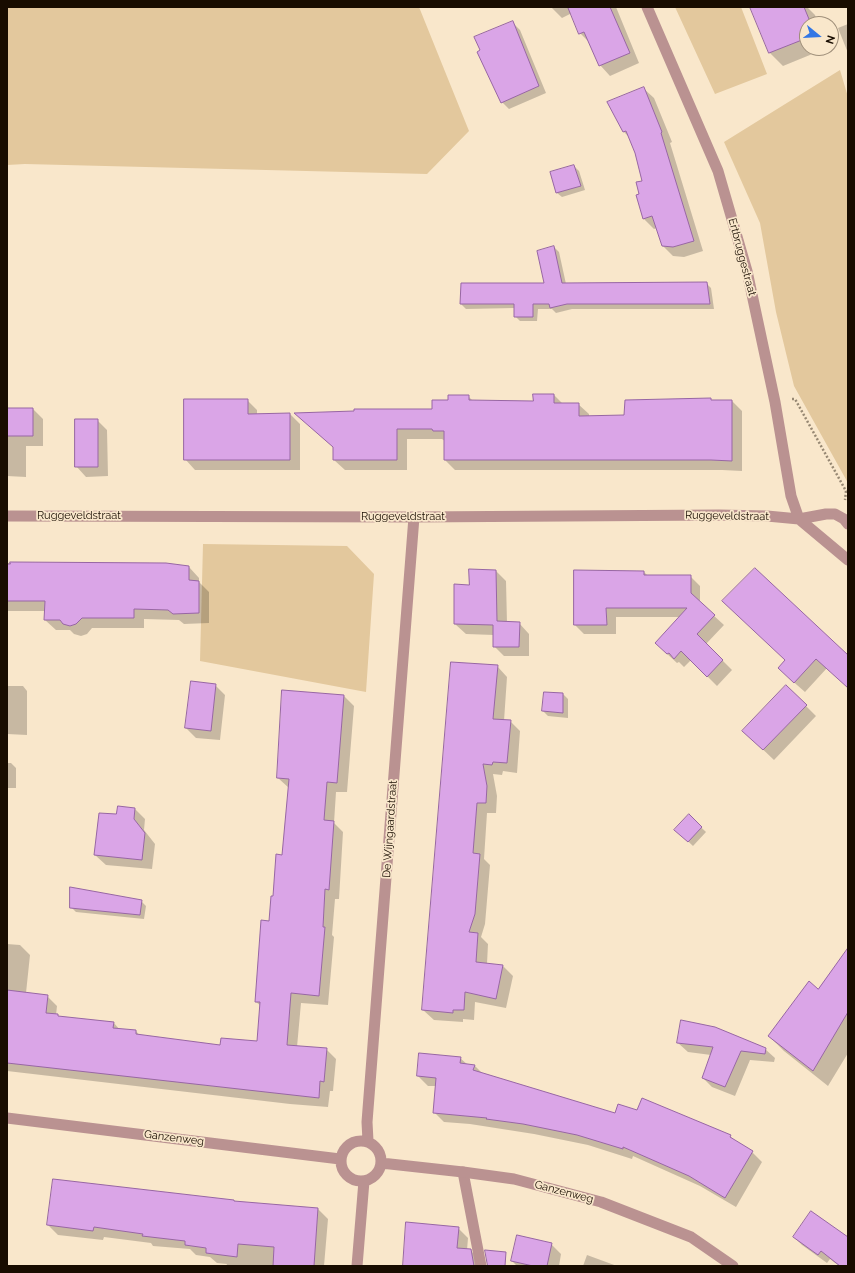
<!DOCTYPE html>
<html>
<head>
<meta charset="utf-8">
<style>
  body { margin:0 }
  #map { position:relative; width:855px; height:1273px; overflow:hidden; background:#f9e7cb; font-family:Raleway,sans-serif }
  canvas { display:block }
  .frame { position:absolute; inset:0; border:8px solid #180c00; pointer-events:none }
  .north { position:absolute; left:799px; top:16px; width:40px; height:40px; box-sizing:border-box; background:#f9e7cb; border:1px solid #9f8f7a; border-radius:50%; rotate:108deg; font-size:11px; font-weight:700; line-height:16px; text-align:center; color:#180c00 }
  .north::after { content:''; display:block; margin:auto; width:14px; height:18px; background:#3377e5; clip-path:polygon(50% 0,100% 100%,50% 72%,0 100%) }
</style>
</head>
<body>
<div id="map">
<canvas width="855" height="1273"></canvas>
<div class="frame"></div>
<div class="north">N</div>
</div>
<script>
const ctx = document.querySelector('canvas').getContext('2d');
ctx.lineJoin = 'round';
function paint(path, color) { ctx.fillStyle = color; ctx.fill(path, 'evenodd'); }
function trace(path, color, width, dash) { ctx.strokeStyle = color; ctx.lineWidth = width; ctx.lineCap = dash ? 'butt' : 'round'; ctx.setLineDash(dash || []); ctx.stroke(path); }
function drawText(font, color, halo, rows, align = 'center') {
  ctx.font = font + ' Raleway,sans-serif'; ctx.lineWidth = 3.5; ctx.setLineDash([]); ctx.textBaseline = 'middle'; ctx.strokeStyle = halo; ctx.fillStyle = color; for (const [text, x, y, turn = 0] of rows) {
    ctx.save(); ctx.translate(x, y); ctx.rotate((+turn || 0) * Math.PI / 180); ctx.textAlign = isNaN(turn) ? turn : align; if (halo) ctx.strokeText(text, 0, 0); ctx.fillText(text, 0, 0); ctx.restore();
  }
}
paint(new Path2D(`
  M 7,7 L 419,7 L 469,131 L 427,174 L 25,164 L 7,165 Z
  M 675,7 L 741,7 L 767,74 L 715,94 Z
  M 840,70 L 848,97 L 848,483 L 794,386 L 776,312 L 760,223 L 724,142 Z
  M 203,544 L 347,546 L 374,574 L 366,692 L 200,661 Z`), '#e3c89d');
paint(new Path2D(`
  M 551,7 L 616,7 L 639,63 L 610,76 L 600,65 L 591,44 L 580,33 L 572,13 L 562,18 Z
  M 751,7 L 807,7 L 815,15 L 818,24 L 807,24 L 807,48 L 827,48 L 783,66 L 769,52 Z
  M 513,23 L 520,30 L 546,93 L 509,109 L 502,102 Z
  M 848,24 L 848,53 L 838,28 Z
  M 643,88 L 654,98 L 672,142 L 670,143 L 703,251 L 684,257 L 673,256 L 663,246 L 657,228 L 654,229 L 644,219 L 640,194 L 643,181 L 636,153 L 630,138 L 624,132 Z
  M 574,166 L 579,171 L 585,190 L 562,197 L 557,193 Z
  M 554,247 L 559,252 L 566,284 L 706,283 L 711,288 L 714,309 L 572,309 L 556,313 L 552,309 L 538,309 L 537,321 L 520,321 L 515,316 L 515,308 L 466,309 L 461,304 L 546,284 Z
  M 554,395 L 563,404 L 578,404 L 589,414 L 589,417 L 625,416 L 712,401 L 732,401 L 742,411 L 742,471 L 722,470 L 455,470 L 445,460 L 445,441 L 442,439 L 407,439 L 407,470 L 345,470 L 334,460 L 334,448 L 296,414 L 433,410 L 449,401 L 468,396 L 473,401 L 534,402 Z
  M 247,400 L 257,410 L 257,415 L 290,414 L 300,424 L 300,470 L 195,470 L 185,459 Z
  M 7,409 L 33,409 L 43,419 L 43,446 L 26,446 L 26,477 L 7,476 Z
  M 97,420 L 107,430 L 108,476 L 86,477 L 76,466 Z
  M 7,563 L 166,564 L 189,567 L 199,578 L 199,582 L 209,592 L 209,623 L 184,624 L 179,620 L 144,619 L 144,628 L 92,628 L 87,634 L 81,636 L 74,634 L 70,630 L 56,630 L 45,620 L 46,611 L 7,611 Z
  M 496,571 L 506,581 L 507,623 L 519,623 L 529,634 L 529,656 L 504,656 L 494,646 L 494,635 L 466,634 L 455,624 L 470,586 Z
  M 644,572 L 648,576 L 690,576 L 700,586 L 700,603 L 724,625 L 706,644 L 732,670 L 717,686 L 691,660 L 684,667 L 679,662 L 677,663 L 665,652 L 680,617 L 616,617 L 616,634 L 584,634 L 575,625 Z
  M 848,657 L 848,688 L 827,668 L 805,692 L 789,678 L 786,660 Z
  M 497,666 L 507,677 L 504,721 L 510,721 L 520,731 L 517,773 L 503,771 L 502,775 L 493,774 L 497,796 L 496,813 L 487,813 L 484,859 L 490,865 L 485,924 L 481,937 L 488,944 L 487,964 L 503,966 L 513,976 L 506,1008 L 475,1002 L 474,1020 L 463,1019 L 463,1022 L 434,1020 L 423,1010 Z
  M 215,685 L 225,695 L 220,740 L 196,738 L 186,728 Z
  M 7,686 L 23,686 L 27,691 L 27,735 L 7,734 Z
  M 283,691 L 344,696 L 354,706 L 347,792 L 336,792 L 334,823 L 343,832 L 339,899 L 335,899 L 332,935 L 334,937 L 328,1005 L 301,1003 L 297,1047 L 326,1049 L 336,1059 L 333,1091 L 330,1091 L 328,1107 L 290,1104 L 7,1071 L 7,944 L 20,945 L 30,955 L 26,993 L 47,996 L 57,1006 L 56,1015 L 59,1017 L 113,1022 L 120,1030 L 136,1031 L 140,1036 L 221,1046 L 258,1042 L 261,1006 L 256,1002 L 274,897 L 283,856 L 289,788 L 278,778 Z
  M 563,694 L 568,699 L 568,718 L 548,716 L 543,711 Z
  M 806,706 L 816,716 L 774,760 L 754,741 Z
  M 7,763 L 11,763 L 16,768 L 16,788 L 7,788 Z
  M 119,807 L 135,809 L 145,819 L 144,830 L 155,844 L 152,869 L 106,865 L 95,855 L 117,815 Z
  M 689,816 L 706,832 L 693,846 L 676,830 Z
  M 141,901 L 146,906 L 144,919 L 76,912 L 71,907 Z
  M 848,950 L 848,1053 L 828,1086 L 784,1051 L 769,1036 L 818,990 Z
  M 678,1043 L 765,1049 L 775,1058 L 774,1062 L 750,1060 L 735,1096 L 712,1087 L 703,1078 L 711,1055 L 688,1052 Z
  M 460,1058 L 468,1065 L 475,1066 L 483,1074 L 615,1115 L 638,1111 L 642,1099 L 730,1136 L 737,1143 L 752,1152 L 762,1162 L 736,1207 L 700,1186 L 633,1156 L 632,1159 L 588,1145 L 534,1134 L 470,1124 L 444,1122 L 434,1112 L 436,1086 L 428,1086 L 418,1076 Z
  M 234,1202 L 318,1209 L 328,1219 L 324,1266 L 226,1266 L 227,1264 L 217,1263 L 210,1257 L 196,1255 L 190,1249 L 153,1246 L 151,1243 L 104,1237 L 103,1240 L 58,1235 L 48,1225 Z
  M 458,1228 L 468,1238 L 467,1250 L 470,1250 L 480,1260 L 482,1266 L 404,1266 Z
  M 794,1237 L 848,1239 L 848,1266 L 839,1266 L 830,1259 L 827,1263 L 802,1245 Z
  M 551,1244 L 561,1254 L 559,1266 L 517,1266 L 512,1261 Z
  M 587,1255 L 617,1266 L 583,1266 Z`), '#0003');
const building = new Path2D(`
  M 568,7 L 610,7 L 630,53 L 599,66 L 584,32 L 579,34 Z
  M 750,7 L 804,7 L 811,24 L 807,24 L 807,38 L 769,53 Z
  M 513,21 L 539,86 L 501,103 L 477,52 L 480,50 L 474,37 Z
  M 644,87 L 662,132 L 661,133 L 694,241 L 673,247 L 662,246 L 652,216 L 643,219 L 636,195 L 639,194 L 636,182 L 642,181 L 635,153 L 626,131 L 623,132 L 607,102 Z
  M 574,165 L 581,186 L 556,193 L 550,172 Z
  M 554,246 L 562,283 L 707,282 L 710,304 L 567,304 L 550,308 L 549,304 L 533,304 L 533,317 L 514,317 L 514,304 L 460,304 L 461,283 L 544,283 L 537,251 Z
  M 533,394 L 554,394 L 554,403 L 579,403 L 579,416 L 624,415 L 625,400 L 711,398 L 711,400 L 732,400 L 732,461 L 711,460 L 444,460 L 444,431 L 433,431 L 432,429 L 397,429 L 397,460 L 333,460 L 333,447 L 294,413 L 354,411 L 354,409 L 432,409 L 432,400 L 448,400 L 448,395 L 469,395 L 469,400 L 533,401 Z
  M 184,399 L 248,399 L 248,414 L 290,413 L 290,460 L 184,460 Z
  M 7,408 L 33,408 L 33,436 L 7,436 Z
  M 75,419 L 98,419 L 98,467 L 75,467 Z
  M 10,562 L 166,563 L 189,566 L 189,580 L 199,581 L 199,613 L 173,614 L 168,610 L 134,609 L 134,618 L 82,618 L 76,624 L 70,626 L 63,624 L 60,620 L 44,620 L 45,601 L 7,601 L 7,564 L 10,564 Z
  M 755,568 L 848,655 L 848,688 L 816,659 L 794,683 L 778,668 L 785,660 L 722,601 Z
  M 469,569 L 496,570 L 497,621 L 520,622 L 519,647 L 493,647 L 493,625 L 454,624 L 454,584 L 469,585 Z
  M 574,570 L 644,571 L 644,575 L 691,575 L 691,593 L 715,615 L 697,634 L 723,660 L 707,677 L 681,651 L 674,659 L 669,653 L 667,654 L 655,643 L 687,608 L 606,608 L 607,625 L 574,625 Z
  M 451,662 L 498,665 L 493,719 L 511,720 L 507,763 L 493,762 L 492,765 L 483,764 L 487,786 L 486,803 L 477,803 L 473,853 L 480,854 L 475,914 L 469,932 L 478,933 L 476,962 L 503,965 L 496,999 L 465,992 L 464,1010 L 453,1010 L 453,1013 L 422,1010 Z
  M 191,681 L 216,684 L 211,731 L 185,728 Z
  M 786,685 L 807,705 L 763,750 L 742,731 Z
  M 282,690 L 344,695 L 337,783 L 327,782 L 324,820 L 334,821 L 329,890 L 325,889 L 323,927 L 325,927 L 319,996 L 291,993 L 287,1045 L 327,1048 L 324,1082 L 320,1081 L 319,1098 L 7,1063 L 7,990 L 48,995 L 46,1013 L 58,1014 L 58,1016 L 114,1022 L 113,1028 L 136,1030 L 136,1034 L 220,1045 L 221,1038 L 257,1041 L 260,1002 L 255,1002 L 261,920 L 269,921 L 271,896 L 273,896 L 276,854 L 282,855 L 289,779 L 277,778 Z
  M 544,692 L 563,693 L 563,713 L 542,711 Z
  M 118,806 L 135,808 L 134,819 L 145,833 L 142,860 L 94,855 L 99,813 L 116,814 Z
  M 689,814 L 702,827 L 688,842 L 674,830 Z
  M 70,887 L 142,900 L 140,915 L 70,908 Z
  M 848,948 L 848,1012 L 813,1071 L 768,1036 L 809,981 L 818,989 Z
  M 681,1020 L 715,1027 L 766,1048 L 765,1054 L 741,1051 L 725,1087 L 702,1078 L 713,1047 L 677,1043 Z
  M 419,1053 L 461,1057 L 460,1063 L 475,1065 L 473,1070 L 615,1113 L 618,1104 L 637,1110 L 642,1098 L 731,1135 L 730,1137 L 753,1151 L 725,1198 L 689,1176 L 623,1147 L 623,1149 L 577,1135 L 523,1124 L 486,1119 L 487,1118 L 433,1113 L 436,1078 L 417,1076 Z
  M 53,1179 L 234,1200 L 234,1201 L 318,1208 L 314,1266 L 273,1266 L 274,1247 L 238,1244 L 237,1257 L 206,1253 L 206,1248 L 185,1245 L 185,1241 L 142,1236 L 143,1234 L 94,1227 L 93,1231 L 47,1225 Z
  M 811,1211 L 848,1237 L 848,1266 L 840,1266 L 821,1251 L 818,1255 L 793,1237 Z
  M 406,1222 L 459,1227 L 457,1248 L 471,1249 L 474,1266 L 403,1266 Z
  M 517,1235 L 552,1243 L 547,1266 L 533,1266 L 511,1261 Z
  M 485,1250 L 506,1252 L 505,1266 L 488,1266 Z`);
paint(building, '#daa5e7');
trace(building, '#9766a3', 1);
trace(new Path2D(`
  M 792,399 L 795,399 L 846,491 L 845,500`), '#978873', 2.5, [2, 2]);
trace(new Path2D(`
  M 463,1172 L 481,1266`), '#ba9291', 11);
trace(new Path2D(`
  M 647,7 L 718,171 L 747,271 L 775,402 L 791,496 L 799,519 L 848,560
  M 7,516 L 414,517 L 719,515 L 767,516 L 799,519 L 826,514 L 835,514 L 844,519 L 848,524
  M 7,1118 L 340,1159
  M341 1161a20 20 0 1 1 40 0a20 20 0 1 1-40 0Z
  M 368,1141 L 367,1122 L 414,517
  M 381,1163 L 463,1172 L 514,1179 L 601,1202 L 691,1237 L 733,1266
  M 357,1266 L 364,1181`), '#ba9291', 11);
drawText('11px', '#180c00', '#f9e7cb', [
  ["Ertbruggestraat",742,257,75],
  ["Ruggeveldstraat",79,516],
  ["Ruggeveldstraat",727,516,1],
  ["Ruggeveldstraat",403,517],
  ["De Wijngaardstraat",390,829,-86],
  ["Ganzenweg",174,1138,7],
  ["Ganzenweg",564,1192,15]
]);
</script>
</body>
</html>
